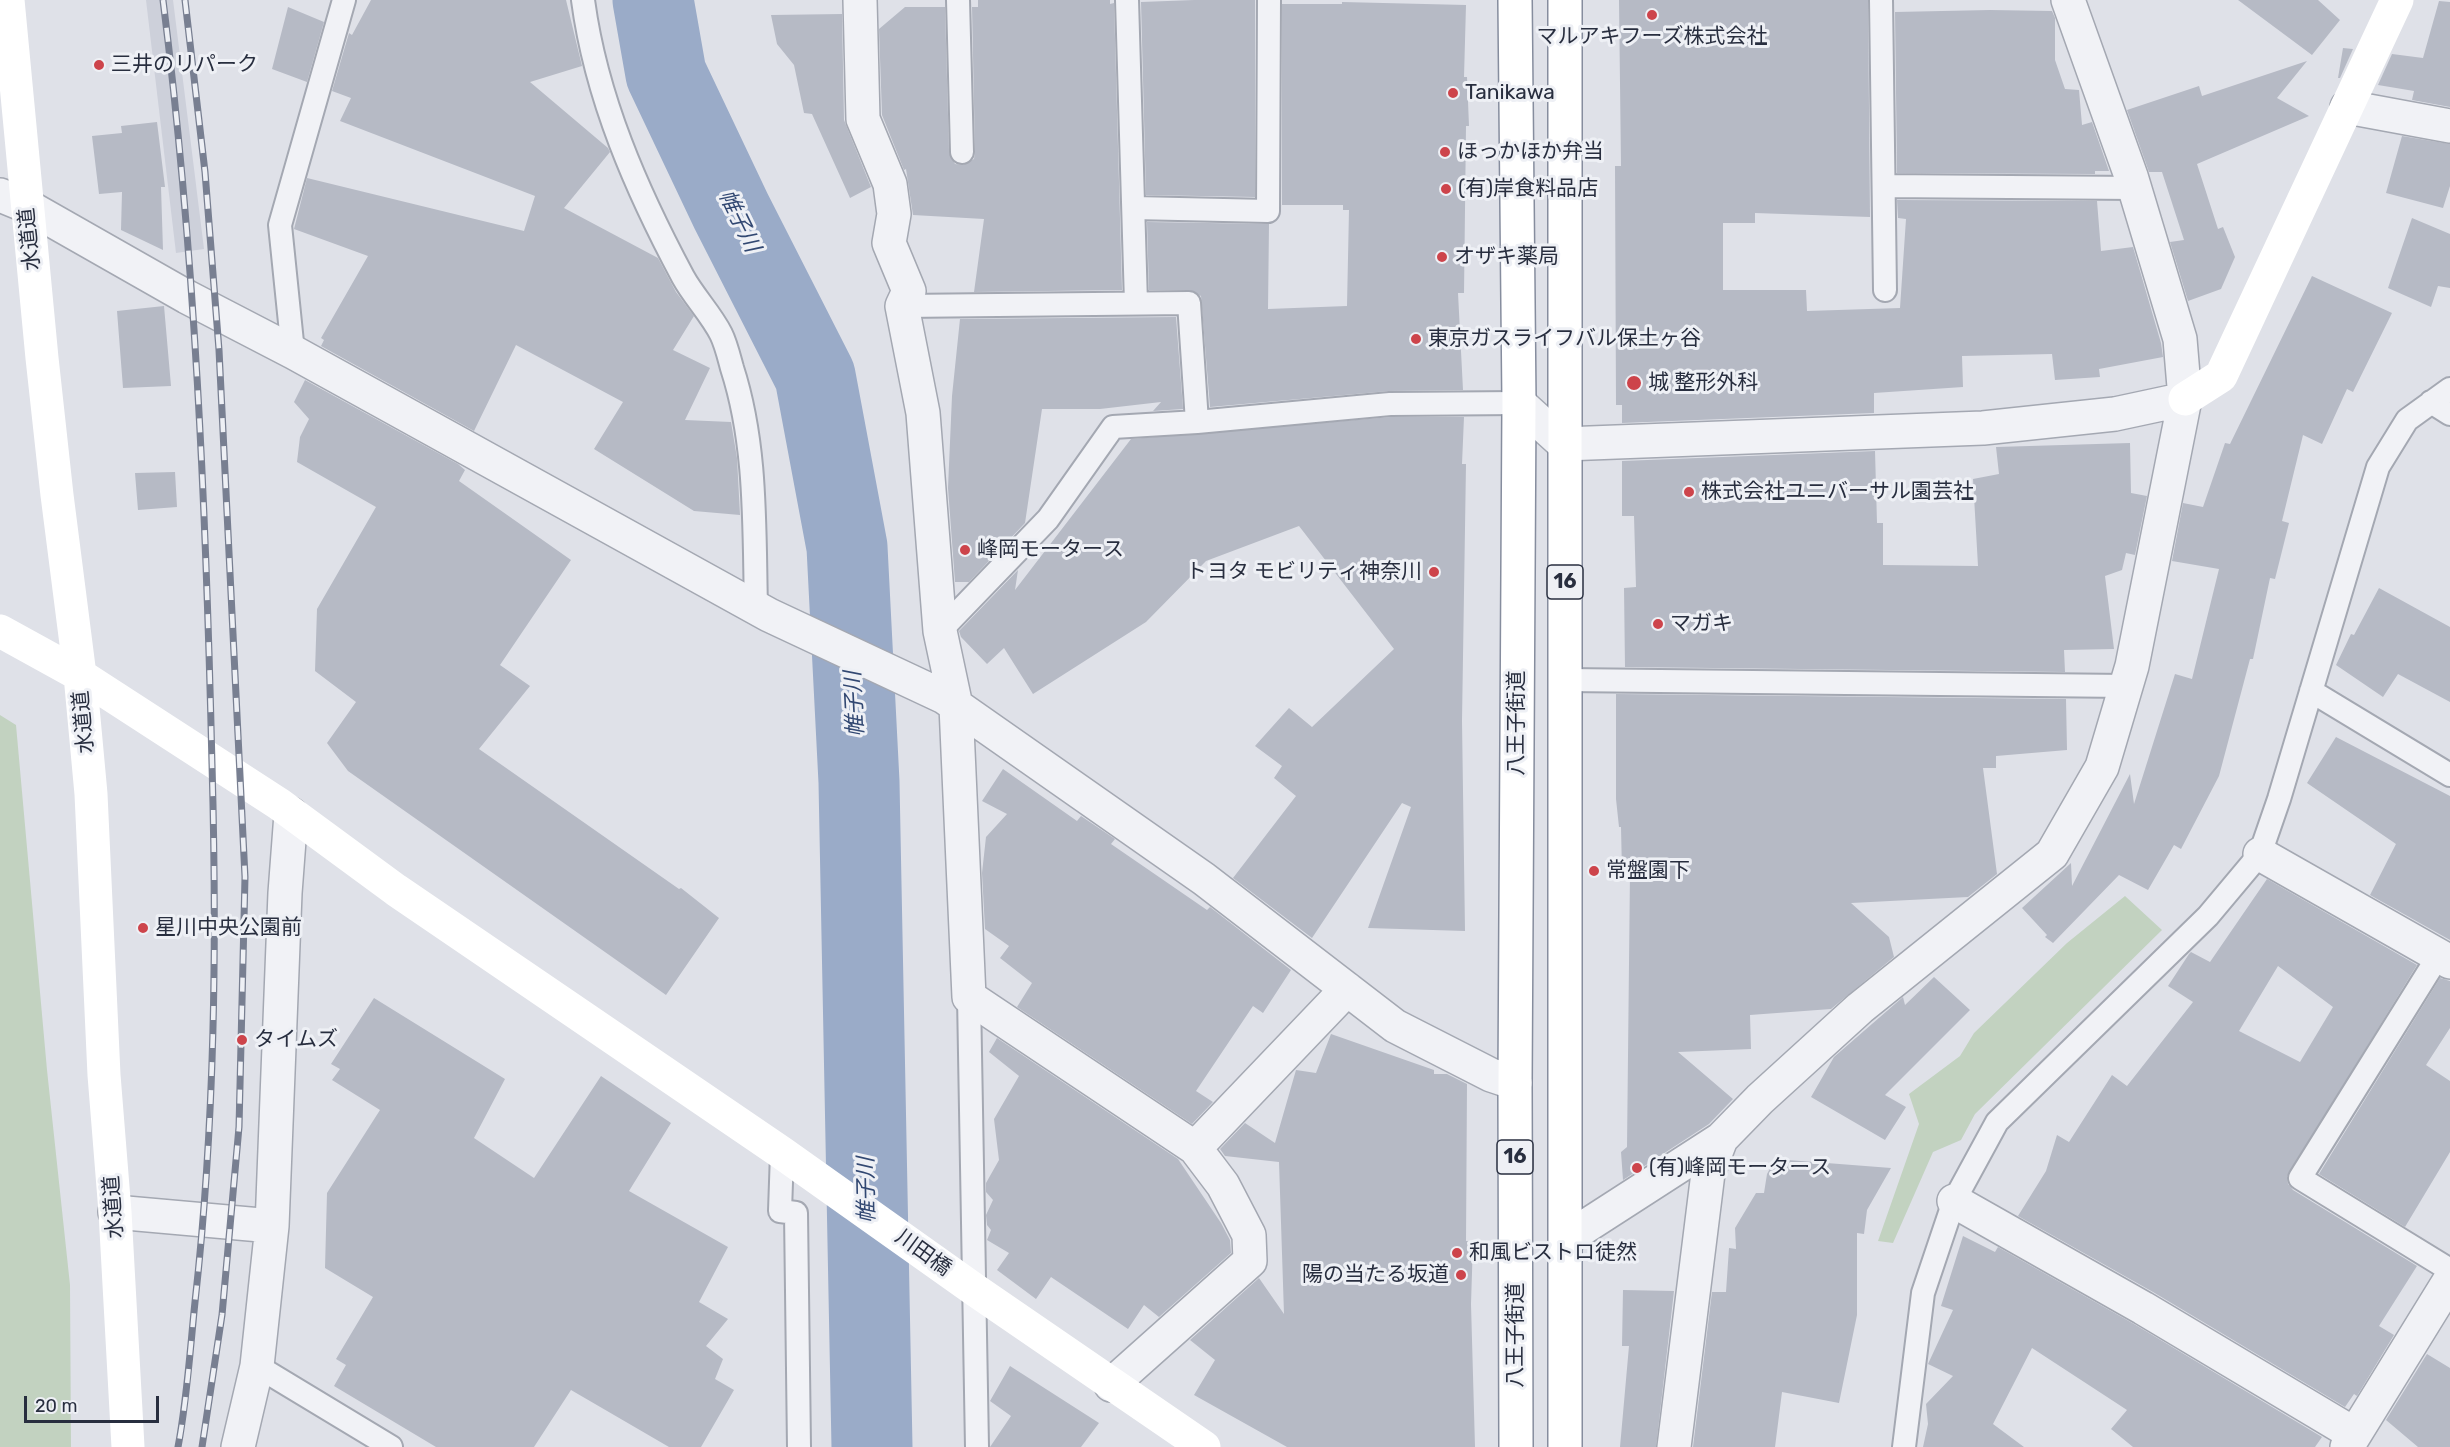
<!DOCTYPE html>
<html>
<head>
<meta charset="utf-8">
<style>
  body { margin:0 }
  #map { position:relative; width:2450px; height:1447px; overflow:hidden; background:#dfe1e8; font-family:Rubik,sans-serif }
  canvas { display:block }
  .scale { position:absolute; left:24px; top:1396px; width:135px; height:27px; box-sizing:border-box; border:3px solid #282e3f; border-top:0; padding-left:8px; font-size:18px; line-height:21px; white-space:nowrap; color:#282e3f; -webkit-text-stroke:4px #eef0f5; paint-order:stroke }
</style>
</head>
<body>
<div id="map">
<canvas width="2450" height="1447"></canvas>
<div class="scale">20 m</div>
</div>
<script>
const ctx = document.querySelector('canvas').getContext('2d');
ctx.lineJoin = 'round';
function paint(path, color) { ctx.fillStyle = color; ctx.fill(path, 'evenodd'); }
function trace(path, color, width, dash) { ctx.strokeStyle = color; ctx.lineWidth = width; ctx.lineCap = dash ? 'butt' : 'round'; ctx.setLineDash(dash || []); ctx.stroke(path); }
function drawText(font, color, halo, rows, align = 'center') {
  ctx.font = font + ' Rubik,"Noto Sans JP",sans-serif'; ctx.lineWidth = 6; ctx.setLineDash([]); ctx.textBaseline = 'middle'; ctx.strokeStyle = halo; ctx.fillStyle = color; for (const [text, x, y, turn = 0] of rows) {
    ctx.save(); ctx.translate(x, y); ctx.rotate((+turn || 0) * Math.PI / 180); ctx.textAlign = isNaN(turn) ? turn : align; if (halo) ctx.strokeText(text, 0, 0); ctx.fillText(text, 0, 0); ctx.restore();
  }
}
paint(new Path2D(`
  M 146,0 L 173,0 L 204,249 L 176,253 Z`), '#cdd0da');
paint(new Path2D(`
  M 0,715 L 16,725 L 47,1070 L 70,1285 L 71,1447 L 0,1447 Z
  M 2125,896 L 2162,930 L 1975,1114 L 1961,1140 L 1933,1152 L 1893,1243 L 1878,1241 L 1919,1124 L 1909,1094 L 1960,1056 L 1974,1033 L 2067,943 Z`), '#c2d2c0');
trace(new Path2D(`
  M 653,0 L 666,74 L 731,211 L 815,376 L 847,547 L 859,782 L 872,1447`), '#9aabc8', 81);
paint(new Path2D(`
  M 371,0 L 566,0 L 582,66 L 530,82 L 608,148 L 610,152 L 564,208 L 658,258 L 676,292 L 694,316 L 673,350 L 710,368 L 685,420 L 731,422 L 737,458 L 740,515 L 694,511 L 594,449 L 623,402 L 516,345 L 474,431 L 321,346 L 324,340 L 321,338 L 368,256 L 294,229 L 307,178 L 524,231 L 535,196 L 340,121 L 351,98 L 332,91 L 349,33 L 352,35 Z
  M 978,0 L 1110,0 L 1110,4 L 1114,3 L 1122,290 L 974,292 L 984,219 L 913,215 L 906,169 L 904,170 L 882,115 L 879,29 L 905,7 L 945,7 L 949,152 L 955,164 L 963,165 L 974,159 L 975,152 L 972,7 L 978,7 Z
  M 1194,0 L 1255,0 L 1255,197 L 1146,195 L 1141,2 Z
  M 1619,0 L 1868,0 L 1870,217 L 1755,213 L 1755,223 L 1723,223 L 1723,290 L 1806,290 L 1807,311 L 1900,308 L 1906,219 L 1898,218 L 1897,200 L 2097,201 L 2101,251 L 2133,247 L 2161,343 L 2163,357 L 2099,369 L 2100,377 L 2055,380 L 2052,354 L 1962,356 L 1963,387 L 1874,393 L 1874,413 L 1622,423 L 1622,405 L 1616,405 L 1615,166 L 1621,166 Z
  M 2238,0 L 2318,0 L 2340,20 L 2312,55 Z
  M 2439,1 L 2450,2 L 2450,107 L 2412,100 L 2414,91 L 2378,85 L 2392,54 L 2423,58 Z
  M 1342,2 L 1466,5 L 1464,77 L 1467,77 L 1469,126 L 1466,126 L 1464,293 L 1458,293 L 1463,390 L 1389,391 L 1210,407 L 1201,296 L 1189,290 L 1149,290 L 1147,222 L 1269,224 L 1268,309 L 1347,306 L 1349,210 L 1343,210 L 1343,205 L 1282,205 L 1282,4 L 1342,4 Z
  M 288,7 L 324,22 L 307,82 L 272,69 Z
  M 1990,10 L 2052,11 L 2055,18 L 2055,60 L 2065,89 L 2079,90 L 2082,125 L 2092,122 L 2109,171 L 2095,171 L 2095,174 L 1897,173 L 1895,12 Z
  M 842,14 L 844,120 L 871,187 L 850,198 L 812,114 L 804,113 L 794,65 L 777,44 L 771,15 Z
  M 2343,48 L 2353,49 L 2340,78 L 2338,78 Z
  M 2307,61 L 2277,98 L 2309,116 L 2197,164 L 2218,229 L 2223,227 L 2235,257 L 2221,289 L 2188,301 L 2170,242 L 2184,240 L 2162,172 L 2149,172 L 2127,110 L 2199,86 L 2202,96 Z
  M 157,122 L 165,187 L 161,187 L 163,250 L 121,230 L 122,192 L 99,194 L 92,136 L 122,133 L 121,126 Z
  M 2402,136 L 2450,144 L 2450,186 L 2443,208 L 2386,193 Z
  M 2412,218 L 2450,234 L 2450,288 L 2438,286 L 2431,307 L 2388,288 Z
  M 2312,276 L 2392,313 L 2353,392 L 2347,389 L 2322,444 L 2303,435 L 2282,521 L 2289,523 L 2275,579 L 2270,578 L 2253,659 L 2250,659 L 2219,776 L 2181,849 L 2174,845 L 2148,890 L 2119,875 L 2053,943 L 2045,937 L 2047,935 L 2022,908 L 2071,863 L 2072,886 L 2130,774 L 2134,804 L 2175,674 L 2192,679 L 2219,569 L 2172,561 L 2183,503 L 2203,507 L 2225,443 L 2230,444 Z
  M 164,306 L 171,386 L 123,388 L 117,311 Z
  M 1176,317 L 1183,409 L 1153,411 L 1161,402 L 1100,409 L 1042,409 L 1025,523 L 969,582 L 955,582 L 948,488 L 952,396 L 960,319 Z
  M 305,380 L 458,464 L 465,470 L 459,481 L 571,560 L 500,665 L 530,686 L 479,749 L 679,889 L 681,888 L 719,918 L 666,995 L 348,771 L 327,743 L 356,702 L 315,671 L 317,609 L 376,507 L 297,462 L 300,437 L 309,419 L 294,402 Z
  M 1391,417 L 1464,417 L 1462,464 L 1466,464 L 1462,721 L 1465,931 L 1368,928 L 1411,807 L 1402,803 L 1312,938 L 1233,878 L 1296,796 L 1274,778 L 1282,766 L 1255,746 L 1289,708 L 1312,727 L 1394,649 L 1299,526 L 1206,561 L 1146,622 L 1033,694 L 1004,648 L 987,664 L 961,637 L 959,631 L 1018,570 L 1015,590 L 1131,439 Z
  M 2130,443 L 2131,493 L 2147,496 L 2135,555 L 2126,553 L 2122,570 L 2105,576 L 2114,649 L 2064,650 L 2065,672 L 1625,667 L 1624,588 L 1636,587 L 1634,516 L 1622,516 L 1622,461 L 1875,451 L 1877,523 L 1883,523 L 1883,565 L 1978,566 L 1973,479 L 1999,474 L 1996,447 Z
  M 175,472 L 177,507 L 138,510 L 135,473 Z
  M 2379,588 L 2450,627 L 2450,702 L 2398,674 L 2383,697 L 2336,665 L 2351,634 L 2354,635 Z
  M 1616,694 L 2066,699 L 2067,750 L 1996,756 L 1996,768 L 1983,768 L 1997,874 L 1968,897 L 1851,903 L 1889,937 L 1894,957 L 1831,1009 L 1750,1015 L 1751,1049 L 1678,1052 L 1733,1099 L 1709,1124 L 1623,1180 L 1621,1152 L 1627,1147 L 1630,872 L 1622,872 L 1621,827 L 1619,827 L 1616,799 Z
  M 2336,737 L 2450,796 L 2450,940 L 2370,895 L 2396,844 L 2307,783 Z
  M 1003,769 L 1077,821 L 1081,816 L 1115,839 L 1111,844 L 1207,910 L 1210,907 L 1291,970 L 1263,1013 L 1253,1006 L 1196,1091 L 1213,1102 L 1192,1124 L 1017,1007 L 1032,983 L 1000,958 L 1009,946 L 985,929 L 982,873 L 986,837 L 1007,814 L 982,801 Z
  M 2267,879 L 2417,965 L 2287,1177 L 2288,1184 L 2293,1190 L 2417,1266 L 2379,1326 L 2394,1335 L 2357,1396 L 2354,1394 L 2345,1407 L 2153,1292 L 2018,1216 L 2046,1171 L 2057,1135 L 2069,1142 L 2112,1075 L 2127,1086 L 2193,1002 L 2168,986 L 2189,954 L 2191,952 L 2210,962 ZM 2278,966 L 2333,1007 L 2300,1062 L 2239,1031 Z
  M 1934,977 L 1970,1010 L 1885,1095 L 1906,1107 L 1885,1140 L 1811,1097 L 1834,1057 L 1903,997 L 1905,1005 Z
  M 2440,978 L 2450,981 L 2450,1028 L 2426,1065 L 2450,1081 L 2450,1152 L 2405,1227 L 2319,1174 Z
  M 374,998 L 505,1079 L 474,1138 L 534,1178 L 601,1076 L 671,1123 L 629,1191 L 728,1247 L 699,1302 L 728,1319 L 706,1346 L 723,1359 L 715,1379 L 734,1390 L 701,1447 L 669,1447 L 571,1390 L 534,1447 L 436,1447 L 334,1386 L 346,1365 L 336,1359 L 373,1297 L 325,1268 L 327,1193 L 380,1110 L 332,1080 L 340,1069 L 331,1064 Z
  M 1331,1034 L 1434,1070 L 1434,1074 L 1447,1074 L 1467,1084 L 1466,1241 L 1473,1241 L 1471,1304 L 1475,1447 L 1287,1447 L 1194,1395 L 1215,1360 L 1190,1340 L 1259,1278 L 1284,1314 L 1279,1162 L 1225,1156 L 1220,1149 L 1245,1123 L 1275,1143 L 1296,1070 L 1316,1073 Z
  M 997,1038 L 1178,1159 L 1221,1223 L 1230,1240 L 1231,1253 L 1159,1317 L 1144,1305 L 1128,1329 L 1051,1277 L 1036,1299 L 997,1270 L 1009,1253 L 987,1240 L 991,1230 L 987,1225 L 986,1215 L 993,1200 L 986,1192 L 986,1183 L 999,1160 L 994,1119 L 1019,1076 L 989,1052 Z
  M 1775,1159 L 1891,1168 L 1867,1210 L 1864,1234 L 1857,1233 L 1857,1315 L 1839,1403 L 1782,1392 L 1775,1447 L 1693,1447 L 1712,1292 L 1726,1292 L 1729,1248 L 1736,1249 L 1735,1228 L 1756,1193 L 1764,1193 L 1767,1174 Z
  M 1963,1236 L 1995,1252 L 1998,1247 L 2134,1324 L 2322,1437 L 2315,1447 L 2133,1447 L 2111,1429 L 2127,1410 L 2032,1348 L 1993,1424 L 2024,1447 L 1923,1447 L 1928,1424 L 1926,1404 L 1953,1376 L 1928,1364 L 1953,1310 L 1941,1306 Z
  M 1623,1290 L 1674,1291 L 1656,1447 L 1620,1447 L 1629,1346 L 1622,1346 Z
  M 2427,1354 L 2450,1368 L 2450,1447 L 2418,1447 L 2386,1420 Z
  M 1010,1366 L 1099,1423 L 1081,1447 L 990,1447 L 1011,1416 L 990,1401 Z`), '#b6bac5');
const lane = new Path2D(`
  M 583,0 C 596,98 637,191 683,277 C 694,297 711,314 721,334 C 726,344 729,357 732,368 C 757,445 754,527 756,608
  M 958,0 L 962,152
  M 1127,0 L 1136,303
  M 1881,0 L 1885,290
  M 1884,186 L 2135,188
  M 1134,208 L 1268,211 L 1269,0
  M 902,306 L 1189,303 L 1197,422
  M 293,352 L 280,225 L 344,0
  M 2431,402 L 2450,414
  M 940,631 L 1048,519 L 1113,427 L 1197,422 L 1390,404 L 1519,403
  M 1566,680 L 2127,686
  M 2311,691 L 2450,775
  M 2439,955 L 2300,1178 L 2450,1270
  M 969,997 L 977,1447
  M 782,1153 L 780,1211 L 796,1213 L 799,1447
  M 257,1366 L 391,1447
  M 1904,1447 L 1923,1293 L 1954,1201 L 1997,1122 L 2208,916 L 2260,854 L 2279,799 L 2378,467 L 2407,420 L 2450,389`);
const street = new Path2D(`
  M 860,0 L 863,119 L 890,184 L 894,214 L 889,243 L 909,291 L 902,306 L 923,413 L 940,631 L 956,706 L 969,997 L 1195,1148 L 1223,1185 L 1249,1235 L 1250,1261 L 1111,1385
  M 2347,107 L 2450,126
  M 0,195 L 27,206 L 187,297 L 293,352 L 769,615 L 944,697 L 1204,879 L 1395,1026 L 1491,1075 L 1515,1083
  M 1519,403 L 1564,444 L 1983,428 L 2115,414 L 2185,399
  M 2260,854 L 2450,962
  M 1195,1148 L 1347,989
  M 1954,1201 L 2143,1308 L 2354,1434
  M 115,1212 L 272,1226
  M 1566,1239 L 1721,1139 L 1760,1099 L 1860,1008 L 2052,854 L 2102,767 L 2132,666 L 2185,399 L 2180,339 L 2131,176 L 2068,0
  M 238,1447 L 257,1366 L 272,1226 L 285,893 L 291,814
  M 1674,1447 L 1708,1173 L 1721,1139
  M 2347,1447 L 2450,1280`);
const highway = new Path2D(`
  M 1515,0 L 1519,403 L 1515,1083 L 1516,1447
  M 1565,0 L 1565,1447`);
trace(lane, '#a4a8b2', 26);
trace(street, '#a4a8b2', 36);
trace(highway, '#868d9e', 36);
trace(lane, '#f1f2f6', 22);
trace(street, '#f1f2f6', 33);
trace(new Path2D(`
  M 8,0 L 42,358 L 57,495 L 80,675 L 91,794 L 104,1075 L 115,1212 L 128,1447
  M 2185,399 L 2221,376 L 2397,0
  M 0,631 L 80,675 L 279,804 L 396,890 L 782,1153 L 975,1290 L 1204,1447`), '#fff', 33);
trace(highway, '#fff', 33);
const rail = new Path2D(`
  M 163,0 C 195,253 206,509 212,764 C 217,943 215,1123 195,1302 C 190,1350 187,1400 178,1447
  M 185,0 L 205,172 L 219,350 L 245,877 L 239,1127 L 222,1315 L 202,1447`);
trace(rail, '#787f91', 7);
trace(rail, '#eef0f5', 4.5, [14]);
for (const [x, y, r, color] of [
  [1652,15,6,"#cd444b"],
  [99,65,6,"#cd444b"],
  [1453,93,6,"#cd444b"],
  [1445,152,6,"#cd444b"],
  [1446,189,6,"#cd444b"],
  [1442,257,6,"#cd444b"],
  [1416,339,6,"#cd444b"],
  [1634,383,8,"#cd444b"],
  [1689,492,6,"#cd444b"],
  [965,550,6,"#cd444b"],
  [1434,572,6,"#cd444b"],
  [1658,624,6,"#cd444b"],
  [1594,871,6,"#cd444b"],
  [143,928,6,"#cd444b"],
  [242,1040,6,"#cd444b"],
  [1637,1168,6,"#cd444b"],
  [1457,1253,6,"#cd444b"],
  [1461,1275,6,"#cd444b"]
]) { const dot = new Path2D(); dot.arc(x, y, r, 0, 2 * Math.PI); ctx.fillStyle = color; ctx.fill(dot); trace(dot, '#eef0f5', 2); }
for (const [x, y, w] of [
  [1565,582,36],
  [1515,1157,36]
]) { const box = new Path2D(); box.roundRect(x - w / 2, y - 17, w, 34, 4.5); ctx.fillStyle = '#eef0f5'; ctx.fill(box); trace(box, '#282e3f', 1.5); }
drawText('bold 20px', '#282e3f', null, [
  ["16",1565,582],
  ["16",1515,1157]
]);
drawText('21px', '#282e3f', '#eef0f5', [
  ["マルアキフーズ株式会社",1652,37,"center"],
  ["三井のリパーク",111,65],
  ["Tanikawa",1465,93],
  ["ほっかほか弁当",1457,152],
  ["(有)岸食料品店",1458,189],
  ["オザキ薬局",1454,257],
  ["東京ガスライフバル保土ヶ谷",1428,339],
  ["城 整形外科",1648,383],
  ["株式会社ユニバーサル園芸社",1701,492],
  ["峰岡モータース",977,550],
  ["トヨタ モビリティ神奈川",1422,572,"right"],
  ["マガキ",1670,624],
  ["常盤園下",1606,871],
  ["星川中央公園前",155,928],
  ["タイムズ",254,1040],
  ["(有)峰岡モータース",1649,1168],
  ["和風ビストロ徒然",1469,1253],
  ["陽の当たる坂道",1449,1275,"right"]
], 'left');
drawText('21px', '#282e3f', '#eef0f5', [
  ["水道道",30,239,-96],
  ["水道道",84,722,-95],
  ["八王子街道",1517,723,-90],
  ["水道道",114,1207,-94],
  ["川田橋",923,1253,36],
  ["八王子街道",1516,1335,-90]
]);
drawText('italic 22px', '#324872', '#eef0f5', [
  ["帷子川",739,221,64],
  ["帷子川",855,704,-93],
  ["帷子川",867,1190,-91]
]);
</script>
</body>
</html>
